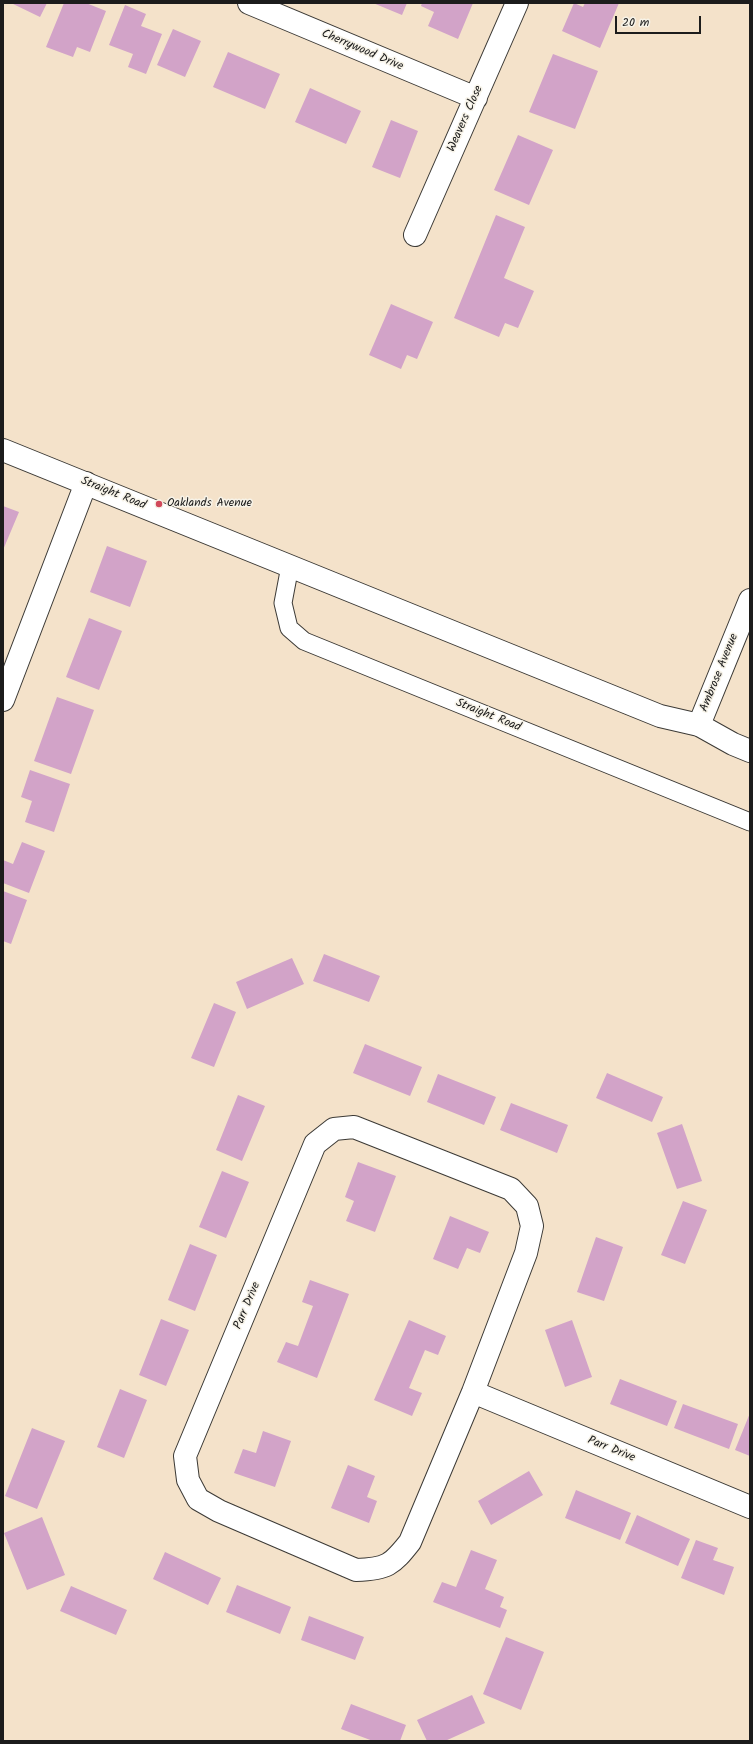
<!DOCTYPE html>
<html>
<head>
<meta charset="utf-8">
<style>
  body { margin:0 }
  #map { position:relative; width:753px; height:1744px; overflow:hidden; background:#f4e2ca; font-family:Kalam,sans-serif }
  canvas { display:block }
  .frame { position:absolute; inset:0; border:4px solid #1c1c1c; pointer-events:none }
  .scale { position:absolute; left:615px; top:16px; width:86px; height:18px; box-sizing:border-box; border:2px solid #1c1c1c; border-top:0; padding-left:5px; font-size:12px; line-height:14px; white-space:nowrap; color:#1c1c1c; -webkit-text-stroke:3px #f7f3e8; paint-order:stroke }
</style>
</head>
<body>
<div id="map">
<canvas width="753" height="1744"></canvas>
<div class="frame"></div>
<div class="scale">20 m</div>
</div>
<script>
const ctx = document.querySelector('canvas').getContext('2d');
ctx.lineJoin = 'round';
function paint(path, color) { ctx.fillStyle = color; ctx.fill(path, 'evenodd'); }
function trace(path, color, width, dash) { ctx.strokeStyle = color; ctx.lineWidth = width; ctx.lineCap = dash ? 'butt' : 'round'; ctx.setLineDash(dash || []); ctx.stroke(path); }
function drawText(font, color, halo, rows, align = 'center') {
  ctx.font = font + ' Kalam,sans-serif'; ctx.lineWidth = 3; ctx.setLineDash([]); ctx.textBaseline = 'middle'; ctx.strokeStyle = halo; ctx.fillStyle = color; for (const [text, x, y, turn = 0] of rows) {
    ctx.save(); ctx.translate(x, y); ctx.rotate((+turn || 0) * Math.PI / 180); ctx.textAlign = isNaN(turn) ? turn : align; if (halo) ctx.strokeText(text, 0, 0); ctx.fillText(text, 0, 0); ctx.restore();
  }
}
paint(new Path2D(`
  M 11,3 L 47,3 L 40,17 Z
  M 64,3 L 86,3 L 106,11 L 90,52 L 77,47 L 73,57 L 46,47 Z
  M 373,3 L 407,3 L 402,15 Z
  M 422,3 L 473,3 L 458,39 L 428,26 L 434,12 L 421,6 Z
  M 574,3 L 583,7 L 585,3 L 619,3 L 600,48 L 562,31 Z
  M 125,5 L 146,14 L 141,26 L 162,34 L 146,74 L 128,67 L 133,54 L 109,45 Z
  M 173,29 L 201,41 L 185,77 L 157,65 Z
  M 228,52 L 280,74 L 265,109 L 213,87 Z
  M 553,54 L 598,71 L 575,129 L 529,112 Z
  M 310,88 L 361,111 L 346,144 L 295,122 Z
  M 391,120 L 418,131 L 400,178 L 372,167 Z
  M 518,135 L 553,150 L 529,205 L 494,190 Z
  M 496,215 L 525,227 L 504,278 L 534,291 L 518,328 L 505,323 L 499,337 L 454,318 Z
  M 391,304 L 433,322 L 417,359 L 407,355 L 401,369 L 369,355 Z
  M 3,506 L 19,512 L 3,550 Z
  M 107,546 L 147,561 L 130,607 L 90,592 Z
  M 89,618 L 122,631 L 99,690 L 66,677 Z
  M 57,697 L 94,710 L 71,774 L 34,761 Z
  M 30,770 L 70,784 L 54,832 L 25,822 L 32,801 L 21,797 Z
  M 22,842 L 45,851 L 29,893 L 3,883 L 3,860 L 13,864 Z
  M 3,891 L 27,900 L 11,944 L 3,941 Z
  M 324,954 L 380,976 L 369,1002 L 313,981 Z
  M 292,958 L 304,984 L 247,1009 L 236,982 Z
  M 214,1003 L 236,1012 L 214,1067 L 191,1058 Z
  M 365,1044 L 422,1067 L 410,1096 L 353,1073 Z
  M 607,1073 L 663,1097 L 652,1122 L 596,1098 Z
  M 438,1074 L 496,1097 L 484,1125 L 427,1102 Z
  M 238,1095 L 265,1106 L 242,1161 L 216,1150 Z
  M 511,1103 L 568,1125 L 557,1153 L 500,1130 Z
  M 682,1124 L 702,1181 L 677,1189 L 657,1133 Z
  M 358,1162 L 396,1176 L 375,1232 L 346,1221 L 354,1201 L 345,1197 Z
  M 222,1171 L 249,1182 L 226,1238 L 199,1227 Z
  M 683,1201 L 707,1210 L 685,1264 L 661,1255 Z
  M 450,1216 L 489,1232 L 480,1253 L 467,1248 L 458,1269 L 433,1259 Z
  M 596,1237 L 623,1247 L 604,1301 L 577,1292 Z
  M 190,1244 L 217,1255 L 195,1311 L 168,1300 Z
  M 310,1280 L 349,1294 L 317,1378 L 277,1362 L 286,1342 L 298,1346 L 313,1306 L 302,1302 Z
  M 161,1319 L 189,1330 L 166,1386 L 139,1375 Z
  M 409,1320 L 446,1336 L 438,1355 L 425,1350 L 409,1388 L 422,1393 L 412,1416 L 374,1400 Z
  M 572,1320 L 592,1377 L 565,1387 L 545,1330 Z
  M 620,1379 L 677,1401 L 667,1426 L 610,1404 Z
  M 120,1389 L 147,1400 L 124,1458 L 97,1447 Z
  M 683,1404 L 738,1424 L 729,1449 L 674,1428 Z
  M 750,1413 L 750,1456 L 735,1450 Z
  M 32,1428 L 65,1441 L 37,1509 L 5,1496 Z
  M 263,1431 L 291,1441 L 275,1487 L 234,1473 L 243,1449 L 256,1453 Z
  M 348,1465 L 375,1476 L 367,1497 L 377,1501 L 369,1523 L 331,1508 Z
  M 529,1471 L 543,1495 L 491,1525 L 478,1501 Z
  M 576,1490 L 631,1513 L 620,1540 L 565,1518 Z
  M 637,1515 L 690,1539 L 678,1566 L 625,1543 Z
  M 42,1517 L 65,1575 L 27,1590 L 4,1533 Z
  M 696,1540 L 718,1548 L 713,1560 L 734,1567 L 724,1595 L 681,1578 Z
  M 471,1550 L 497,1560 L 485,1589 L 504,1597 L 500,1607 L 507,1610 L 500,1628 L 433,1602 L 442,1582 L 456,1587 Z
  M 165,1552 L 221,1578 L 208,1605 L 153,1579 Z
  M 237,1585 L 291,1607 L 280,1634 L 226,1612 Z
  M 71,1586 L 127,1610 L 116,1635 L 60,1611 Z
  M 309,1616 L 364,1637 L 355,1660 L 301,1640 Z
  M 506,1637 L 544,1652 L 521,1710 L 483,1694 Z
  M 472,1695 L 485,1723 L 445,1741 L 427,1741 L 417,1720 Z
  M 351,1704 L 406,1725 L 400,1741 L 373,1741 L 341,1729 Z`), '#d2a3c8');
const lane = new Path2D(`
  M 290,566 L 283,603 L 289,628 L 304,641 L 750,822`);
const street = new Path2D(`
  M 249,3 L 476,98
  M 415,235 L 517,3
  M 3,700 L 86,483
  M 699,725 L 750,600
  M 354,1127 L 511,1189 L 527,1206 L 532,1226 L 526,1253 L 473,1392 L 410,1542 C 392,1565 387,1569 356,1570 L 219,1511 L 198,1499 L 188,1480 L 185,1456 L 315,1144 L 334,1129 Z
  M 473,1392 L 750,1507`);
const secondary = new Path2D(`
  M 3,450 L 660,716 L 699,725 L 733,744 L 750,751`);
trace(lane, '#3c3a36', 19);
trace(street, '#3c3a36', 24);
trace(secondary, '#3c3a36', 24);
trace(lane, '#fff', 17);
trace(street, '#fff', 22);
trace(secondary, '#fff', 22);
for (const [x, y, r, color] of [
  [159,504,4,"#d1495b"]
]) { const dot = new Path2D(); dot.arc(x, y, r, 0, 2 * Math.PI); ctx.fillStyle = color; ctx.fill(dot); trace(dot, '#f7f3e8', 1.5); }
drawText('12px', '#1c1c1c', '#f7f3e8', [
  ["Cherrywood Drive",362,51,23],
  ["Weavers Close",466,119,-66],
  ["Straight Road",113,494,22],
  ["Ambrose Avenue",720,673,-68],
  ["Straight Road",488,716,22],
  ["Parr Drive",248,1306,-67],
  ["Parr Drive",611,1450,22]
]);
drawText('12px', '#1c1c1c', '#f7f3e8', [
  ["Oaklands Avenue",167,504]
], 'left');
</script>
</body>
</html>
